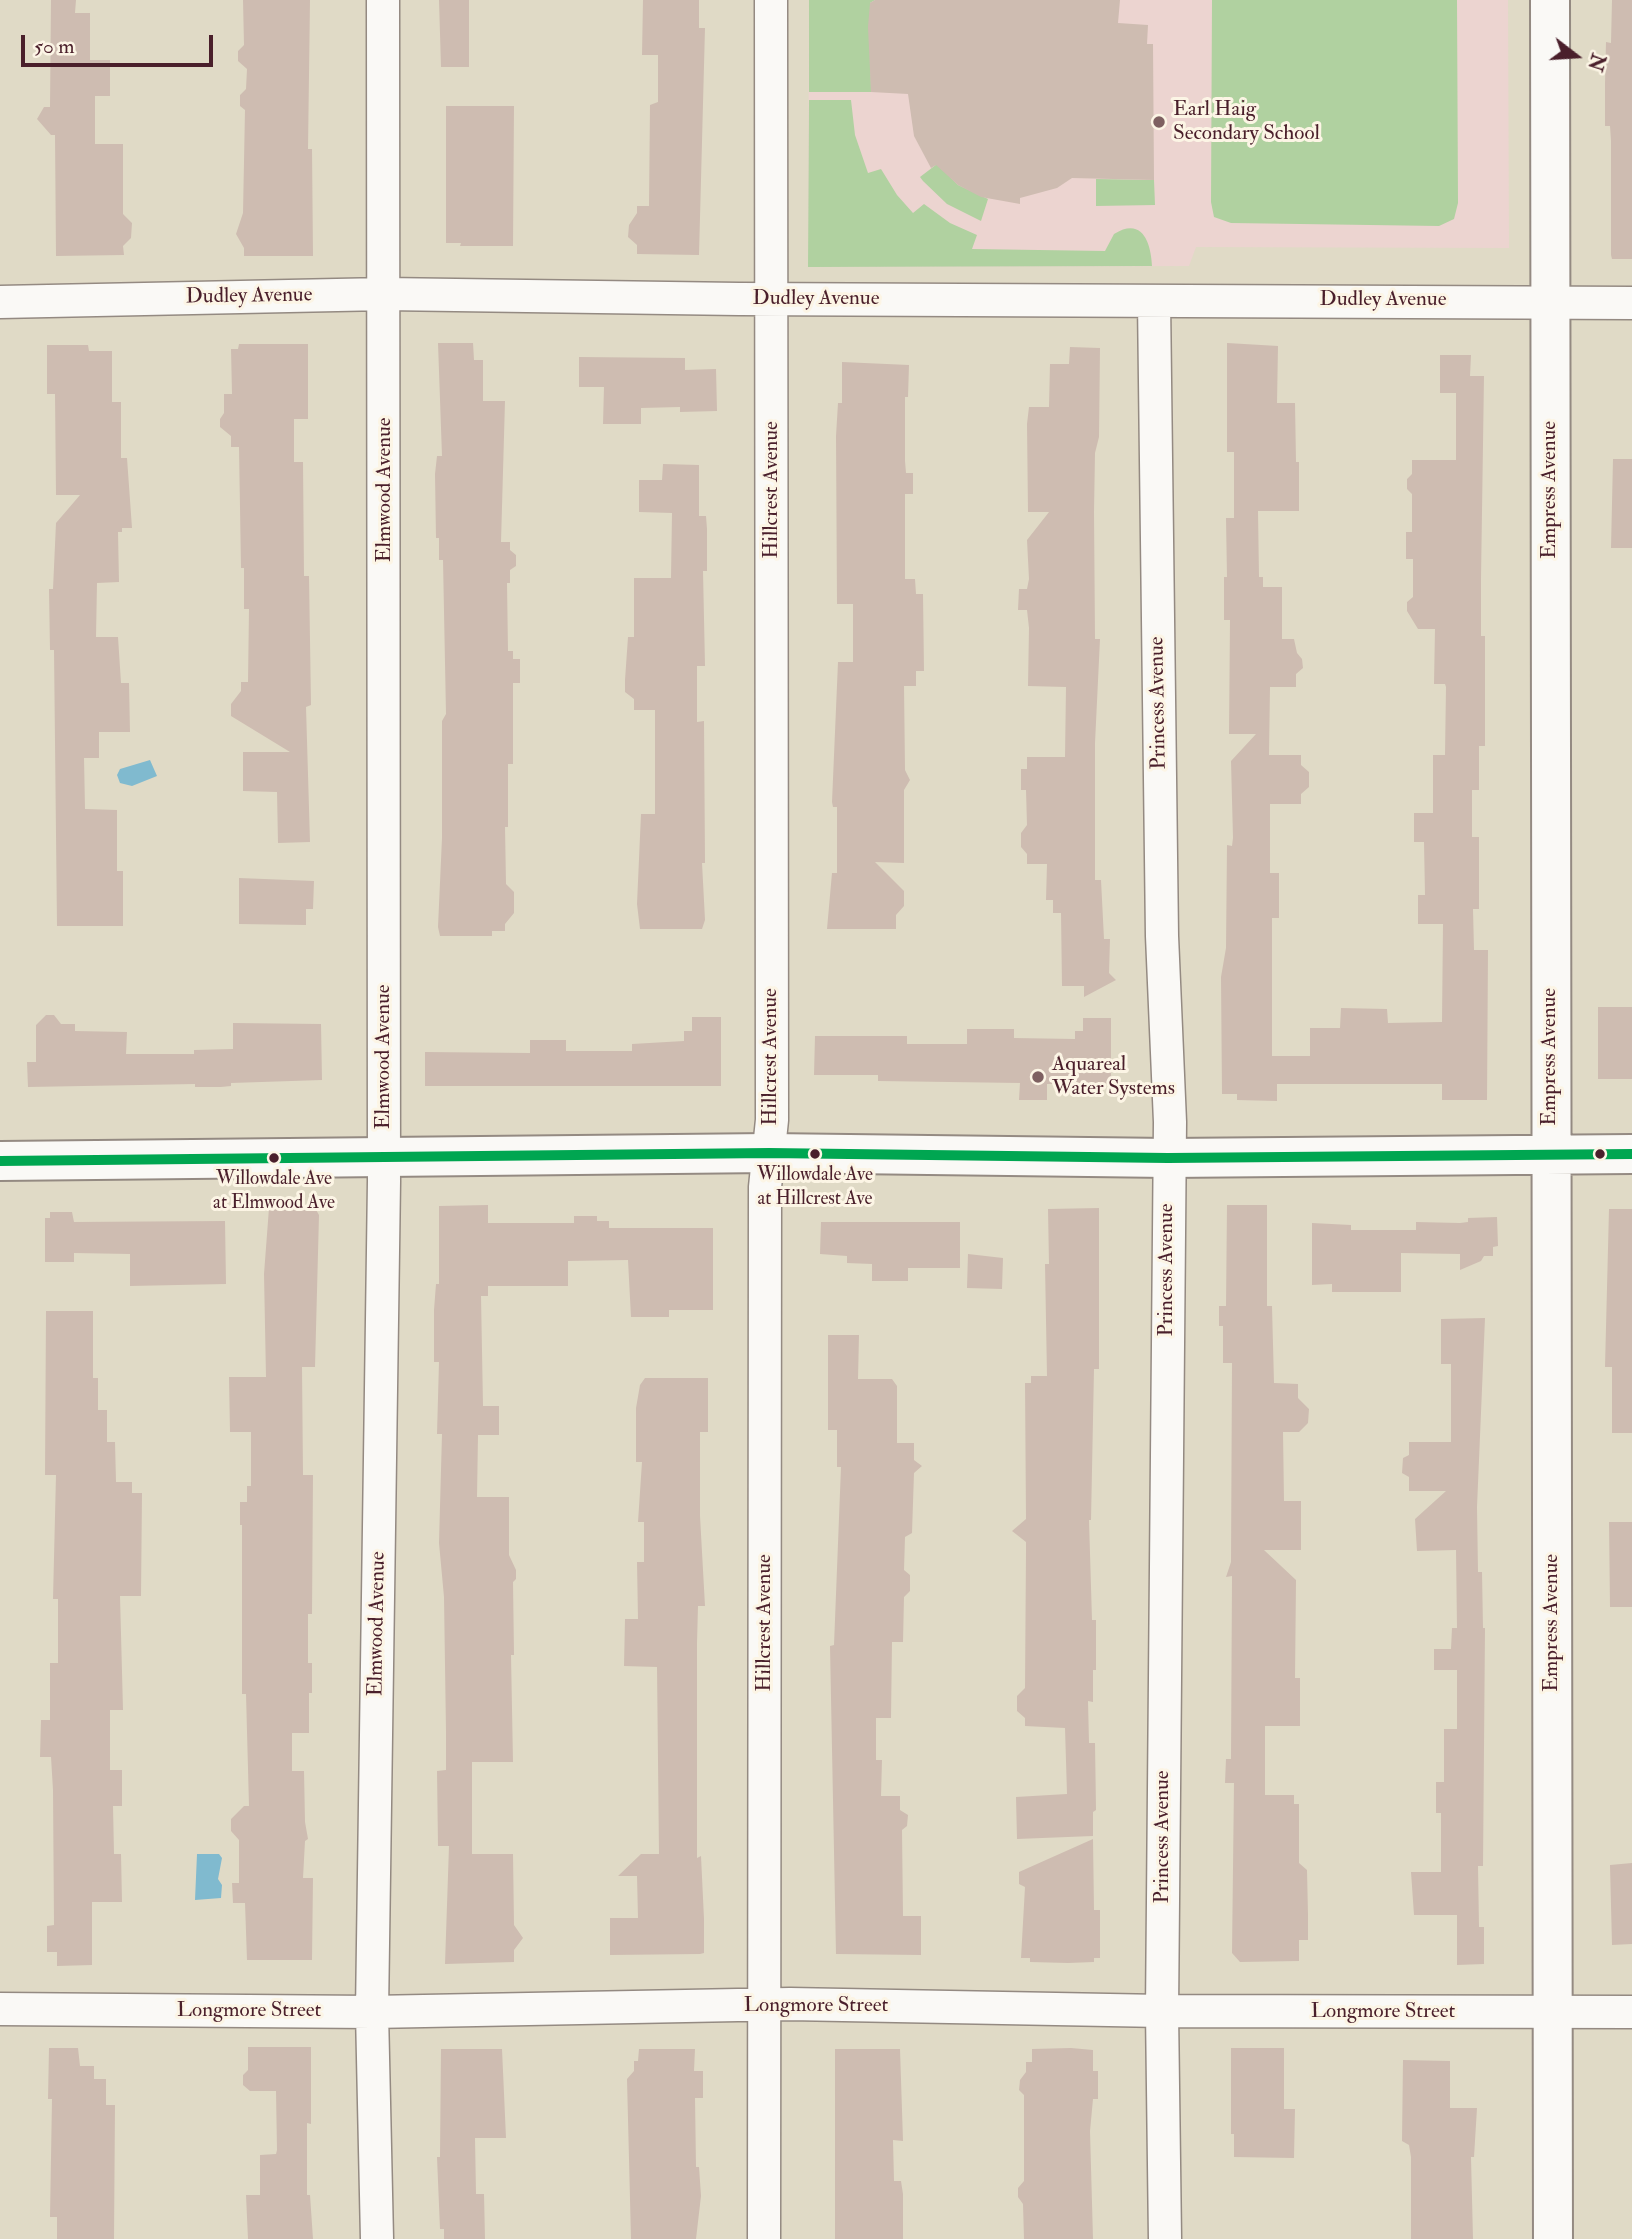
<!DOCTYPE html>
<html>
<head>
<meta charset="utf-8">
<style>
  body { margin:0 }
  #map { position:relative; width:1632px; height:2239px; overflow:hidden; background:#e0dac6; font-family:"IM FELL Double Pica",serif }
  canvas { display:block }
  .north { position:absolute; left:1541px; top:21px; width:70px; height:70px; -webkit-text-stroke:5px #fcf5e5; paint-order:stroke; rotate:107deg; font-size:19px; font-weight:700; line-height:28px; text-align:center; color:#4a1f2b }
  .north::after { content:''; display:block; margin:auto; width:24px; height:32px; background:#4a1f2b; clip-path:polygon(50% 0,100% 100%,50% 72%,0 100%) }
  .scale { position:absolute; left:21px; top:35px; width:192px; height:32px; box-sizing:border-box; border:4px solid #4a1f2b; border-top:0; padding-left:9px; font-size:21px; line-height:24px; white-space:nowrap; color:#4a1f2b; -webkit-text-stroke:5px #fcf5e5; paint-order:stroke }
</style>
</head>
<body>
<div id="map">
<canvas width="1632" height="2239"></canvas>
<div class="north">N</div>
<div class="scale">50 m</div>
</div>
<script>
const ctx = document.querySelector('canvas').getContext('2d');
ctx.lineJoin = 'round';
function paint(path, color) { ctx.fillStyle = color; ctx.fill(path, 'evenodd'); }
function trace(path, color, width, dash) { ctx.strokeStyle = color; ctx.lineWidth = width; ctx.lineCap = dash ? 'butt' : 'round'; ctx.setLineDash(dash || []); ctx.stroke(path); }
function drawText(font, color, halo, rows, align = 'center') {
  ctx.font = font + ' "IM FELL Double Pica",serif'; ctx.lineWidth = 6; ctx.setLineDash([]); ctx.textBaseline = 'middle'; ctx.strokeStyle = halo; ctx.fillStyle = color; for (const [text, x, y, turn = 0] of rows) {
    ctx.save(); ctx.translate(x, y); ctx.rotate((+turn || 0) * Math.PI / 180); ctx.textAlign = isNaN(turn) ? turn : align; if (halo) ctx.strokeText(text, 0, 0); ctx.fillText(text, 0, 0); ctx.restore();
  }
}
paint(new Path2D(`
  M 809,0 L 1508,0 L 1509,248 L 1196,247 L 1189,266 L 808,267 Z`), '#ecd4d0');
paint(new Path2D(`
  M 809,0 L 875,0 L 870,3 L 871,92 L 809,92 Z
  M 1212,0 L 1457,0 L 1458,203 L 1454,219 L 1439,226 L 1231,223 L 1214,217 L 1211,202 Z
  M 809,100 L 851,100 L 855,135 L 868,173 L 881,169 L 897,195 L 913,213 L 924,204 L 950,223 L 977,235 L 972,249 L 1105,251 L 1114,234 C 1143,216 1151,244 1152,266 L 808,267 Z
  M 937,164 L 958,185 L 988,199 L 981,221 L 947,204 L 923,181 L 920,177 Z
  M 1096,179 L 1154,180 L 1155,205 L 1096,206 Z`), '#b0d1a0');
paint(new Path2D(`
  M 150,760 L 157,776 L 132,786 L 120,783 L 117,775 L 120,769 Z
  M 197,1854 L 219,1854 L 222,1858 L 218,1879 L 222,1885 L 221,1898 L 195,1900 Z`), '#80bacf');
paint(new Path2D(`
  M 51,0 L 76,0 L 75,13 L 90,13 L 90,60 L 110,60 L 110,96 L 95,96 L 95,144 L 123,144 L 123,214 L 132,223 L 131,238 L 123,246 L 124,255 L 56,256 L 55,135 L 51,135 L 37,119 L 44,107 L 50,107 Z
  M 243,0 L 310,0 L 308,149 L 312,149 L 313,256 L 244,256 L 244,248 L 236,234 L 243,213 L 245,110 L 240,106 L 240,95 L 246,89 L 247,69 L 238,61 L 238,51 L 244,45 Z
  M 439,0 L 469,0 L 469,67 L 441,67 Z
  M 643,0 L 699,0 L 699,28 L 705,28 L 699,255 L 637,254 L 637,245 L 628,237 L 629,225 L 637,213 L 637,206 L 649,206 L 650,105 L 658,102 L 658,55 L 642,55 Z
  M 875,0 L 1120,0 L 1118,23 L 1148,25 L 1147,44 L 1153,44 L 1154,180 L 1072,178 L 1057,188 L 1020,198 L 1020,204 L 981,197 L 958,185 L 936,165 L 931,168 L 914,136 L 908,94 L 871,92 L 868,27 L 870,3 Z
  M 1612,0 L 1632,0 L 1632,259 L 1612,259 L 1611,255 L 1611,141 L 1610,126 L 1605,126 L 1605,84 L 1606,42 L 1611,43 Z
  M 446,106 L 514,106 L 513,246 L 460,246 L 461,243 L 446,243 Z
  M 438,343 L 473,343 L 474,360 L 483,360 L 483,401 L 505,401 L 501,542 L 510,542 L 510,550 L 516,555 L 516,566 L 510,570 L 510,583 L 507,583 L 508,651 L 513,651 L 513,659 L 520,659 L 520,683 L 513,683 L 513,764 L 508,764 L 508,827 L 505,827 L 506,884 L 514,892 L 514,913 L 505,924 L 505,931 L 492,931 L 492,936 L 440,936 L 438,927 L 442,838 L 442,721 L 446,714 L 443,560 L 439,560 L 439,538 L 436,538 L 435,474 L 437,456 L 442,456 Z
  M 1227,343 L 1278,346 L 1277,403 L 1295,403 L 1296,462 L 1299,462 L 1299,511 L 1258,511 L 1259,577 L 1263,577 L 1263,587 L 1282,587 L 1282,639 L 1294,639 L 1297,653 L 1302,659 L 1303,668 L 1296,674 L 1296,687 L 1270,687 L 1269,755 L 1301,755 L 1301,765 L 1309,772 L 1309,787 L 1301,794 L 1301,804 L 1270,804 L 1270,873 L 1279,873 L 1279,918 L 1272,918 L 1272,1056 L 1310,1056 L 1310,1028 L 1340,1028 L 1341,1008 L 1387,1009 L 1388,1023 L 1442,1022 L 1443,924 L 1418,924 L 1418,895 L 1425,895 L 1424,842 L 1414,842 L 1414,813 L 1433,813 L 1433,755 L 1445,755 L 1446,687 L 1445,684 L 1434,684 L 1435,629 L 1418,629 L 1407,611 L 1407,602 L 1413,597 L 1413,559 L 1406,559 L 1406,532 L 1412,532 L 1412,494 L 1407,489 L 1407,479 L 1412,474 L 1412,460 L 1456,460 L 1456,393 L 1440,393 L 1440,355 L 1471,355 L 1470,376 L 1484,376 L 1481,579 L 1481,636 L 1485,636 L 1485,746 L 1479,746 L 1479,790 L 1472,790 L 1472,837 L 1479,837 L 1479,909 L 1473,909 L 1474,950 L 1488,950 L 1487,1100 L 1442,1100 L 1442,1084 L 1277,1084 L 1277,1101 L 1237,1100 L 1237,1094 L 1222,1094 L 1221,977 L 1226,948 L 1227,845 L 1232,846 L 1233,838 L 1231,761 L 1256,734 L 1229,734 L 1230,620 L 1224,620 L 1224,577 L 1227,577 L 1226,518 L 1234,518 L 1234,452 L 1227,452 Z
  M 239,344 L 308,344 L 308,419 L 294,419 L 294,462 L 303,462 L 304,576 L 309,576 L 311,705 L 306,707 L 310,842 L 278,843 L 277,792 L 243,791 L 243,752 L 290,752 L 231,716 L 231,704 L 241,691 L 241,682 L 248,682 L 249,609 L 244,609 L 244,568 L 241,568 L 239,447 L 231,447 L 231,436 L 220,427 L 220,419 L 224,413 L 224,394 L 232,394 L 231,349 L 238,349 Z
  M 47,345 L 88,345 L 89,351 L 112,351 L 112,402 L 121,402 L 121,458 L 127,458 L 132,528 L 122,528 L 122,532 L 118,532 L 119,582 L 97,583 L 96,637 L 118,637 L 121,683 L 129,683 L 130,732 L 99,732 L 99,758 L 84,758 L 85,809 L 117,810 L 117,871 L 123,871 L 123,926 L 57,926 L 54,650 L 50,650 L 49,589 L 53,589 L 56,523 L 80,495 L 56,495 L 55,394 L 47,394 Z
  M 1070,347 L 1100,348 L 1099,437 L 1095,453 L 1094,512 L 1095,639 L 1100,639 L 1095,743 L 1095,880 L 1101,880 L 1104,939 L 1110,939 L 1109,973 L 1116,980 L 1084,997 L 1084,986 L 1062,986 L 1061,913 L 1053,913 L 1053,900 L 1046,900 L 1047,864 L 1027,864 L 1027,854 L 1021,847 L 1021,833 L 1027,825 L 1026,790 L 1021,790 L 1021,769 L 1027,769 L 1027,757 L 1065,757 L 1066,687 L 1028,686 L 1029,628 L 1027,610 L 1018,610 L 1019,589 L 1027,589 L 1029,579 L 1027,540 L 1049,512 L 1028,512 L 1027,424 L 1029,407 L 1049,407 L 1050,364 L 1069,364 Z
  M 579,357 L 685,358 L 685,370 L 716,369 L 717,411 L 680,412 L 680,407 L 641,408 L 641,424 L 603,424 L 604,387 L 579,387 Z
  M 842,362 L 909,365 L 908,397 L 905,397 L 905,461 L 906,473 L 913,473 L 913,494 L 905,494 L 905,579 L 915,579 L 916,594 L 923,594 L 924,671 L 916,671 L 916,686 L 904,686 L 905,770 L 910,780 L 904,790 L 904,863 L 875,862 L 904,891 L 904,906 L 896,915 L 896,929 L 827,929 L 832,873 L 837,873 L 837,807 L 833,807 L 832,802 L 838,662 L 853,662 L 853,604 L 837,604 L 836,436 L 838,403 L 842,403 Z
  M 1613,459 L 1632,459 L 1632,548 L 1611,548 Z
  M 663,464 L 699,465 L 699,516 L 706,516 L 707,529 L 707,571 L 703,571 L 705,666 L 697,666 L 697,722 L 704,721 L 705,863 L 702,863 L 705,920 L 702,929 L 640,929 L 637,904 L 641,814 L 655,814 L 655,710 L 634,710 L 634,699 L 625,692 L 625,680 L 628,637 L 634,637 L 634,578 L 671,578 L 672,513 L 639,512 L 639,480 L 662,480 Z
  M 239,878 L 314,881 L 313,909 L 306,909 L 306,925 L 239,924 Z
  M 1598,1007 L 1632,1007 L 1632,1079 L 1598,1079 Z
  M 46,1015 L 54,1015 L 61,1024 L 75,1024 L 75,1031 L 127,1032 L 126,1054 L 194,1054 L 194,1050 L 233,1049 L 233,1023 L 321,1024 L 322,1080 L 231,1083 L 231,1086 L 221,1087 L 195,1087 L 195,1084 L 28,1087 L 27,1062 L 36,1062 L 36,1025 Z
  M 692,1017 L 721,1017 L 721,1086 L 425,1086 L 425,1052 L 530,1053 L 530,1040 L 566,1040 L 566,1051 L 632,1051 L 632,1044 L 684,1041 L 684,1031 L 692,1031 Z
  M 1083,1018 L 1111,1018 L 1111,1084 L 1047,1084 L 1047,1100 L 1019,1100 L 1020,1083 L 878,1081 L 878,1075 L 814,1075 L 815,1036 L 907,1036 L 907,1044 L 967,1044 L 967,1029 L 1014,1029 L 1014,1038 L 1075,1039 L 1075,1031 L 1083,1031 Z
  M 488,1205 L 488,1223 L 574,1223 L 574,1216 L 597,1216 L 597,1221 L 609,1221 L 609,1228 L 713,1228 L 713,1310 L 669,1310 L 669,1317 L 631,1317 L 628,1260 L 568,1261 L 568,1286 L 488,1286 L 488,1296 L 481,1296 L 483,1406 L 499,1406 L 499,1435 L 478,1435 L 477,1497 L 509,1497 L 509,1555 L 516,1570 L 516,1579 L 513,1582 L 514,1655 L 511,1655 L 513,1762 L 472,1762 L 472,1854 L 513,1854 L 514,1925 L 523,1938 L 514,1950 L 514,1962 L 445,1964 L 449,1846 L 438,1846 L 437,1771 L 446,1770 L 446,1732 L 444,1597 L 439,1543 L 442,1434 L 437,1434 L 439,1362 L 434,1362 L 434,1310 L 436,1284 L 439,1284 L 439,1206 Z
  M 1227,1205 L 1267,1205 L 1267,1306 L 1272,1306 L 1274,1383 L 1298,1384 L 1298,1398 L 1309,1409 L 1308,1423 L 1299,1432 L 1283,1432 L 1284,1501 L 1301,1501 L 1301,1550 L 1264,1550 L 1296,1580 L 1295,1678 L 1300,1678 L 1300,1726 L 1265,1726 L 1265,1795 L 1294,1795 L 1294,1804 L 1299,1804 L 1299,1863 L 1307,1870 L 1308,1915 L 1308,1940 L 1299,1940 L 1299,1961 L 1240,1962 L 1232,1953 L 1234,1783 L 1225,1783 L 1226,1759 L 1231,1759 L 1232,1576 L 1226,1577 L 1231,1562 L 1232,1363 L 1223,1363 L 1223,1326 L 1219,1326 L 1219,1306 L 1226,1306 Z
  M 269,1208 L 315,1208 L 319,1215 L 315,1367 L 302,1367 L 303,1475 L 313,1475 L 312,1614 L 308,1614 L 308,1663 L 312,1663 L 312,1693 L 309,1693 L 309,1733 L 292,1733 L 292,1771 L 304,1771 L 305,1822 L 308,1839 L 305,1841 L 303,1878 L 313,1878 L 312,1960 L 247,1960 L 245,1903 L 233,1903 L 232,1883 L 239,1883 L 239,1840 L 231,1831 L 231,1819 L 244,1806 L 249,1806 L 246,1694 L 242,1694 L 242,1525 L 240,1525 L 240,1502 L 247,1502 L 247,1486 L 251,1486 L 251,1432 L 230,1432 L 229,1377 L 266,1377 L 264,1274 Z
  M 1099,1208 L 1099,1369 L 1094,1369 L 1091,1520 L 1089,1520 L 1092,1620 L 1096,1620 L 1096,1670 L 1093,1670 L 1093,1702 L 1088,1701 L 1089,1743 L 1095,1743 L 1096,1810 L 1093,1812 L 1093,1836 L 1017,1839 L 1016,1797 L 1067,1794 L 1065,1728 L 1025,1726 L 1025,1718 L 1017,1711 L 1017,1696 L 1025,1688 L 1026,1551 L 1026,1542 L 1012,1531 L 1026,1519 L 1025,1383 L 1031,1383 L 1031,1376 L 1047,1376 L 1045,1264 L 1049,1264 L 1048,1209 Z
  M 1609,1209 L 1632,1209 L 1632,1433 L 1612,1433 L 1612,1367 L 1605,1367 Z
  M 50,1212 L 72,1212 L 74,1222 L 225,1221 L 226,1284 L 130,1286 L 130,1254 L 74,1253 L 74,1262 L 45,1262 L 45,1218 L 50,1218 Z
  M 1497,1217 L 1498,1246 L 1493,1247 L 1493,1256 L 1484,1256 L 1481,1261 L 1460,1270 L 1460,1254 L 1401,1253 L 1401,1292 L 1332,1292 L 1332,1284 L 1312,1285 L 1312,1223 L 1351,1225 L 1351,1230 L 1416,1230 L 1416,1222 L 1460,1223 L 1468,1222 L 1468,1218 Z
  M 821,1222 L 960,1222 L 960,1268 L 908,1268 L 908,1281 L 872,1281 L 872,1264 L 847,1263 L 847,1256 L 820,1254 Z
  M 968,1254 L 1003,1258 L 1002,1289 L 967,1288 Z
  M 46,1311 L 93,1311 L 93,1378 L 98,1378 L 98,1410 L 107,1410 L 107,1442 L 115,1442 L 116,1482 L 132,1482 L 132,1493 L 142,1493 L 141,1596 L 120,1596 L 123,1710 L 110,1710 L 110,1770 L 122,1770 L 122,1806 L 113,1806 L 114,1854 L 121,1854 L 122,1902 L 92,1902 L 92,1965 L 57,1966 L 57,1952 L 47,1952 L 47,1926 L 54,1925 L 53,1790 L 51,1757 L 40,1757 L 41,1720 L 50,1720 L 50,1663 L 58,1663 L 58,1599 L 53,1599 L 56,1475 L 45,1475 Z
  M 1485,1318 L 1477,1507 L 1478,1572 L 1482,1572 L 1483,1628 L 1485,1628 L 1483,1866 L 1478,1866 L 1479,1927 L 1484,1927 L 1484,1964 L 1457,1965 L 1457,1915 L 1414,1915 L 1411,1872 L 1441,1872 L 1441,1813 L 1436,1813 L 1436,1782 L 1444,1782 L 1444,1729 L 1457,1729 L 1457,1670 L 1434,1670 L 1434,1649 L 1451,1649 L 1452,1628 L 1457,1628 L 1456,1550 L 1417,1551 L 1415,1519 L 1446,1491 L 1409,1491 L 1409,1477 L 1402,1473 L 1403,1458 L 1409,1455 L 1409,1442 L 1451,1442 L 1451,1364 L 1441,1364 L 1441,1319 Z
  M 828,1335 L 859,1335 L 858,1379 L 892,1379 L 897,1386 L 897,1443 L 914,1443 L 914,1460 L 922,1466 L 914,1473 L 912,1533 L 905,1537 L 904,1570 L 910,1575 L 910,1591 L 904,1597 L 903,1642 L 892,1642 L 891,1718 L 876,1718 L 876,1760 L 882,1760 L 881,1796 L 900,1796 L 900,1810 L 908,1815 L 907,1826 L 902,1830 L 903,1916 L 921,1916 L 921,1955 L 836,1954 L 830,1646 L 834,1645 L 841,1467 L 837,1467 L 837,1430 L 828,1430 Z
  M 645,1378 L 708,1378 L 708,1432 L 700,1432 L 700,1516 L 705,1606 L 698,1606 L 697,1643 L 697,1858 L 701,1856 L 704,1919 L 704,1953 L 700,1954 L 610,1955 L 610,1918 L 638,1918 L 637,1876 L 618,1876 L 641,1854 L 659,1854 L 657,1667 L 624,1666 L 625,1619 L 638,1619 L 637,1562 L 644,1562 L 644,1522 L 638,1522 L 642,1462 L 636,1462 L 636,1408 L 640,1385 Z
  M 1609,1522 L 1632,1522 L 1632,1607 L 1610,1607 Z
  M 1093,1839 L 1094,1910 L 1100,1910 L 1100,1958 L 1094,1958 L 1094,1962 L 1068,1963 L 1030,1962 L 1030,1958 L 1021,1958 L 1025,1887 L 1019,1884 L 1019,1872 Z
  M 1632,1863 L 1632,1944 L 1612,1945 L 1610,1865 Z
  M 248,2047 L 311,2047 L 311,2124 L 307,2123 L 307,2195 L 310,2195 L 313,2239 L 248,2239 L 246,2195 L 260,2195 L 260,2155 L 276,2154 L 277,2150 L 276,2091 L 250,2091 L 243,2085 L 243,2075 L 248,2070 Z
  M 49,2048 L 78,2048 L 80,2066 L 94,2066 L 94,2079 L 106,2079 L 106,2105 L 115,2105 L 114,2239 L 57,2239 L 57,2217 L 50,2217 L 52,2099 L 48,2099 Z
  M 1071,2048 L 1093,2050 L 1093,2071 L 1098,2071 L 1098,2099 L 1093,2099 L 1090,2131 L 1093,2239 L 1024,2239 L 1023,2204 L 1018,2197 L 1018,2188 L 1024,2181 L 1024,2095 L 1019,2090 L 1020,2080 L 1026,2072 L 1026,2062 L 1032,2062 L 1032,2049 Z
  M 1231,2048 L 1284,2048 L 1284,2109 L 1295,2109 L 1294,2158 L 1234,2157 L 1234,2134 L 1231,2134 Z
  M 441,2049 L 502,2049 L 506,2138 L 475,2138 L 476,2194 L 484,2194 L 485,2239 L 444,2239 L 444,2229 L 440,2229 L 437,2157 L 440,2157 Z
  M 639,2049 L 695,2049 L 694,2071 L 703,2071 L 703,2098 L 695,2098 L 696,2167 L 699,2167 L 701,2196 L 696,2239 L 631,2239 L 627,2079 L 634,2071 L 634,2061 L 638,2061 Z
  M 835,2049 L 900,2049 L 903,2141 L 893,2140 L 894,2181 L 901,2181 L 903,2194 L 903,2239 L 835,2239 Z
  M 1403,2060 L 1450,2061 L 1450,2108 L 1477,2108 L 1474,2157 L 1471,2157 L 1473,2239 L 1411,2239 L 1411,2157 L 1409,2145 L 1402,2141 Z`), '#cebcb1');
const minor = new Path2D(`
  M 1154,301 L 1162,936 L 1170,1122 L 1162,2011 L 1165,2239
  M 0,302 L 385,294 L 739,299 L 1632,303
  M 0,2009 L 372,2012 L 790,2004 L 1162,2011 L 1632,2012
  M 377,2239 L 372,2012 L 384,1181 L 383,0
  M 764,2239 L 765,1187 L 772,1120 L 771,0`);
const tertiary = new Path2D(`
  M 1550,0 L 1553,2239
  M 0,1161 L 769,1153 L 1168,1158 L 1632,1154`);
trace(minor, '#948a82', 35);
trace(tertiary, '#948a82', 42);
trace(minor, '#faf9f6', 32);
trace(tertiary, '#faf9f6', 38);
trace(new Path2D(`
  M 0,1161 L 769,1153 L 1168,1158 L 1632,1154`), '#00a651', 10);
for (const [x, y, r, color] of [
  [1159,122,7,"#7e6061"],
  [1038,1077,7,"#7e6061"],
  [815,1154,6,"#4a1f2b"],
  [1600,1154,6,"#4a1f2b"],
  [274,1158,6,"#4a1f2b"]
]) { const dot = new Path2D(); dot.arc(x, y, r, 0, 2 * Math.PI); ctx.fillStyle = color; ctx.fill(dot); trace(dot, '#fcf5e5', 2.5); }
drawText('19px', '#4a1f2b', '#fcf5e5', [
  ["Willowdale Ave",815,1176],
  ["at Hillcrest Ave",815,1200],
  ["Willowdale Ave",274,1180],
  ["at Elmwood Ave",274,1204]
]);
drawText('21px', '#4a1f2b', '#fcf5e5', [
  ["Earl Haig",1173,110],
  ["Secondary School",1173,134],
  ["Aquareal",1052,1065],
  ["Water Systems",1052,1089]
], 'left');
drawText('21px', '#4a1f2b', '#fcf5e5', [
  ["Dudley Avenue",249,297,-1],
  ["Dudley Avenue",816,299],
  ["Dudley Avenue",1383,300],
  ["Elmwood Avenue",385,490,-90],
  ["Hillcrest Avenue",772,490,-90],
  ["Empress Avenue",1550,490,-90],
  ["Princess Avenue",1159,703,-91],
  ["Elmwood Avenue",384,1057,-90],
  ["Hillcrest Avenue",771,1057,-90],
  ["Empress Avenue",1550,1057,-90],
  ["Princess Avenue",1167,1270,-90],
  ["Hillcrest Avenue",765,1623,-90],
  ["Empress Avenue",1552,1623,-90],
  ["Elmwood Avenue",378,1624,-89],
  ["Princess Avenue",1163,1837,-90],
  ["Longmore Street",816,2006],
  ["Longmore Street",249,2011],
  ["Longmore Street",1383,2012]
]);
</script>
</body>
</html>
